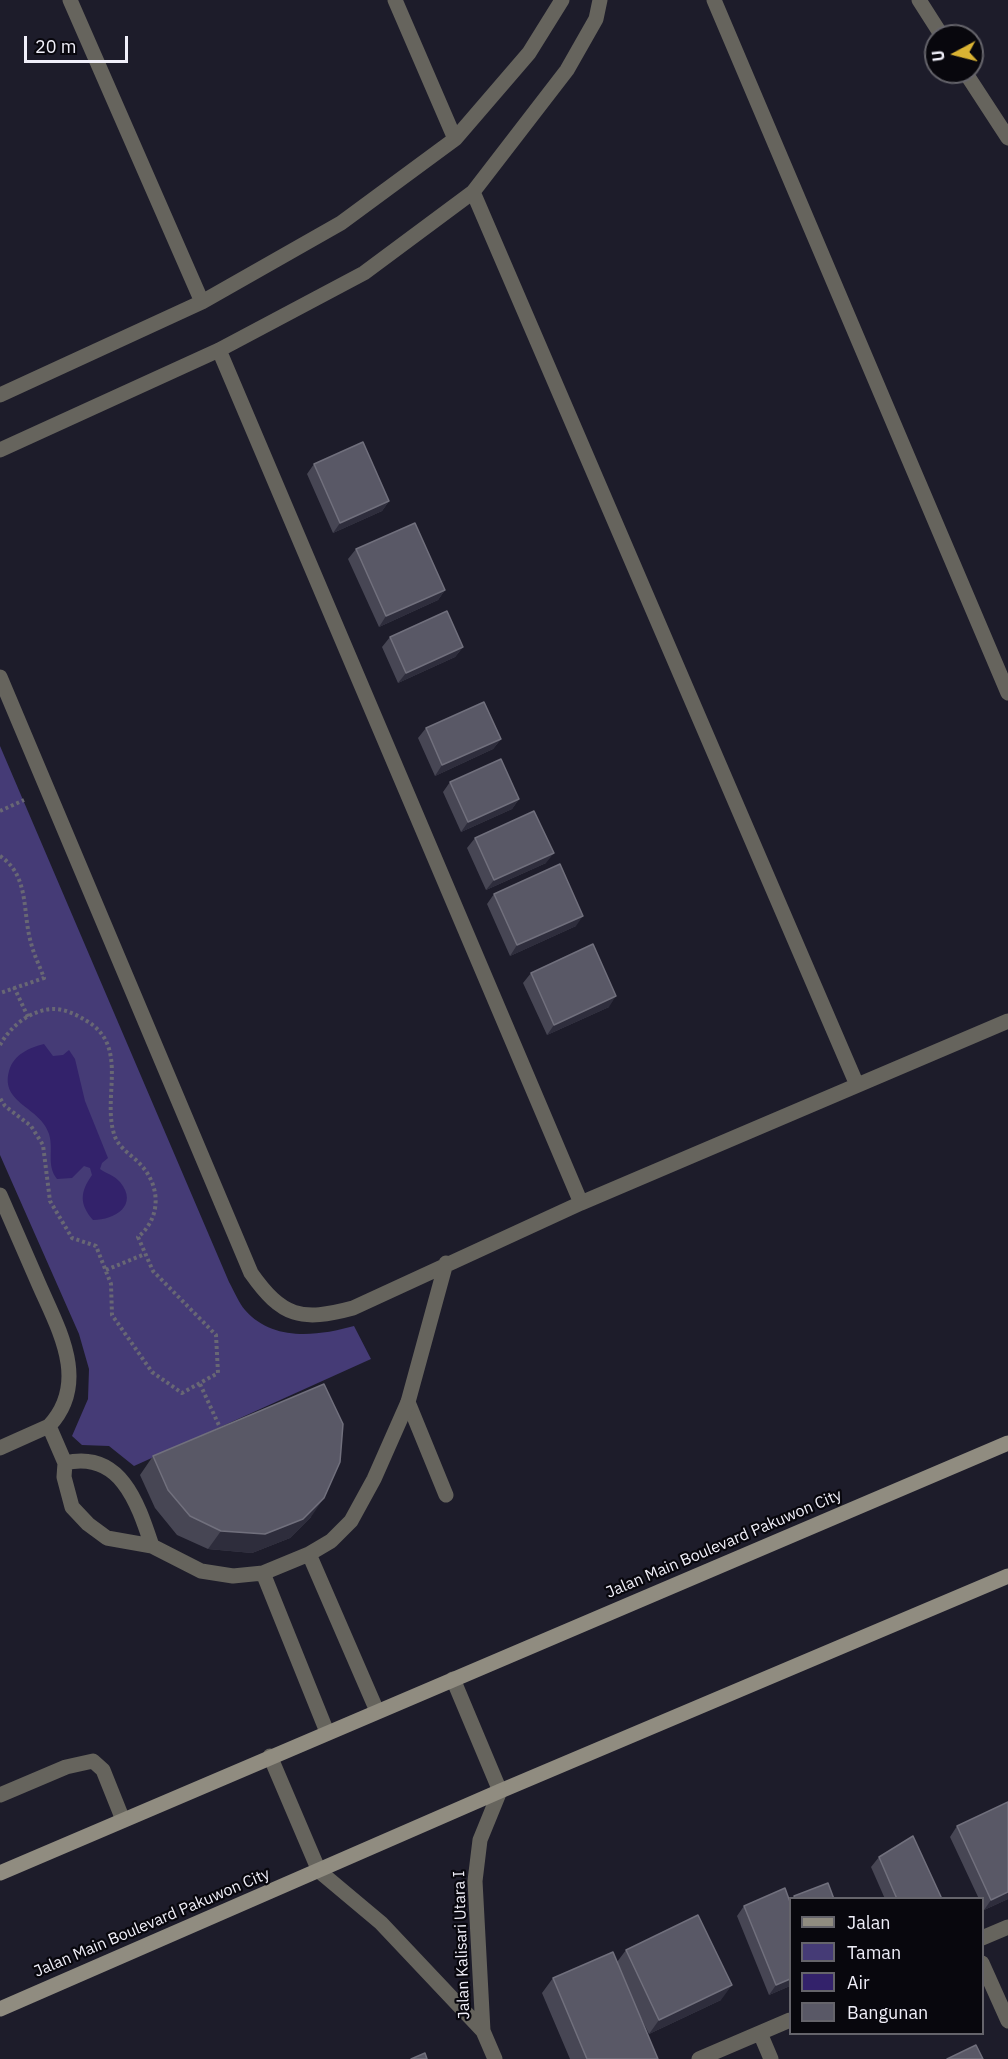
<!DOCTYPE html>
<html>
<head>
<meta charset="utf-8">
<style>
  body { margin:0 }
  #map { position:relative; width:1008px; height:2059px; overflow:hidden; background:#1d1c2a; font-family:"IBM Plex Sans",sans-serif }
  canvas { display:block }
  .legend { position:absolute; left:789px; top:1897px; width:195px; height:138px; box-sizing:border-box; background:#08070d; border:2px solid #65646b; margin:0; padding:8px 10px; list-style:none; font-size:18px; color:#f0eff9 }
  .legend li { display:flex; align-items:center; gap:12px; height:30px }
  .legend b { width:30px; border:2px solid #65646b }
  .north { position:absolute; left:924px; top:24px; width:60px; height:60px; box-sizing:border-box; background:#08070d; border:2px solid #65646b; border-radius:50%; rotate:263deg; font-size:16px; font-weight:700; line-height:24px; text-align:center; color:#f0eff9 }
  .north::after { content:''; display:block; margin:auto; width:21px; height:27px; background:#dab333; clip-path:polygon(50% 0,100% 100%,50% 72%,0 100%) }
  .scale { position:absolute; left:24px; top:36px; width:104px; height:27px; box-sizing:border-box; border:3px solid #f0eff9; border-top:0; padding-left:8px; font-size:18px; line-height:21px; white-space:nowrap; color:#f0eff9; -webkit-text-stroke:4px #08070d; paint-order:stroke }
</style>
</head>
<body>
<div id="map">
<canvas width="1008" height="2059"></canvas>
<ul class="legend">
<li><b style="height:8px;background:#908c80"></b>Jalan</li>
<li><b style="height:16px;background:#453b76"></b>Taman</li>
<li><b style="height:16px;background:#33226b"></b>Air</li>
<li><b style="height:16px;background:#595866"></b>Bangunan</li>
</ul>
<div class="north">U</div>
<div class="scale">20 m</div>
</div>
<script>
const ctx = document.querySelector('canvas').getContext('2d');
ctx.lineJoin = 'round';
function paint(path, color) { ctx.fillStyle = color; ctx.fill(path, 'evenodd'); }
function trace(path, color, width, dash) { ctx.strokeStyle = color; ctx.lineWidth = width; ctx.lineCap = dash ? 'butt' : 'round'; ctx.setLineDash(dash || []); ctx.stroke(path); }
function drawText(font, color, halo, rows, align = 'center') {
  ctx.font = font + ' "IBM Plex Sans",sans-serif'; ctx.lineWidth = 4.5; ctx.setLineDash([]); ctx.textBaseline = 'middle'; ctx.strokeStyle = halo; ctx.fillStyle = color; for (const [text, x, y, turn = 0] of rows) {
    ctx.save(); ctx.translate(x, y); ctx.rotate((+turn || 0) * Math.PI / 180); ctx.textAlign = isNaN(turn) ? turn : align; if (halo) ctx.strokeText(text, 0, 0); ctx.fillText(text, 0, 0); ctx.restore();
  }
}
paint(new Path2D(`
  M 0,746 L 229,1282 C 234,1291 239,1303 245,1310 C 273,1342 318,1336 354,1326 L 371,1359 L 134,1466 L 109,1446 L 82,1445 L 72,1436 L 88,1399 L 89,1369 L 79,1334 L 0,1155 Z`), '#453b76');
paint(new Path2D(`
  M 44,1044 L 53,1056 L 63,1055 L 69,1050 L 75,1059 L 85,1101 L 108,1158 L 102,1163 L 100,1169 C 107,1174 114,1175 120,1182 C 139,1205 115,1220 93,1220 C 79,1204 80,1192 92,1175 L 90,1168 L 84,1166 L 72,1178 L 57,1179 C 46,1165 54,1150 49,1134 C 41,1107 0,1104 9,1071 C 14,1054 29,1048 44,1044 Z`), '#33226b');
trace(new Path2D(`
  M 0,811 L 24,800
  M 0,856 C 30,876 22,912 31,943 C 34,955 40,967 44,978 L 0,993
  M 14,987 L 28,1017
  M 0,1045 C 10,1027 29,1011 51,1009 C 62,1008 76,1014 85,1020 C 130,1045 102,1095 114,1134 C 118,1148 132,1155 141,1165 C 161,1187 161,1218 138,1237 L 153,1271 L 216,1335 L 218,1373 L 182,1393 L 152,1372 L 112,1315 L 111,1284 L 96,1246 L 72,1238 L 50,1201 L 43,1145 L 31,1126 L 5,1106 L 0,1098
  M 106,1270 L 145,1254
  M 200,1384 L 222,1432`), '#686774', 4, [3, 3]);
trace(new Path2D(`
  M 408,1402 L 446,1495
  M 0,1795 L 66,1767 L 93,1761 L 103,1770 L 123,1820`), '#66645d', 15);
trace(new Path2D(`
  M 70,0 L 202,302
  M 395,0 L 455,139
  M 714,0 L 1008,693
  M 919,0 L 942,36
  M 965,72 L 1008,138
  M 473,192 L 857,1085
  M 219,350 L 581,1203
  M 0,395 L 202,302 L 341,223 L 455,139 L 529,53 L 562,0
  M 0,450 L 219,350 L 364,273 L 473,192 L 567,70 L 596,19 L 600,0
  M 0,677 L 251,1273 C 282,1317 301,1322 353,1308 L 581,1203 L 1008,1021
  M 0,1195 C 12,1223 25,1252 37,1280 C 57,1327 91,1381 49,1426
  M 0,1448 L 49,1426 L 65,1463 L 64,1477 L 72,1507 L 88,1524 L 107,1538 L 152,1546 L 201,1571 L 233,1576 L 263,1573 L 309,1554 L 331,1541 L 351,1521 L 374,1479 L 408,1402 L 446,1263
  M 65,1463 C 121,1450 138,1504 152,1546
  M 309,1554 L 377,1711
  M 263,1573 L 327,1732
  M 270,1756 L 319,1871 L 381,1923 L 483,2031 L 475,1881 L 480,1840 L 500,1791 L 453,1679
  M 982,1938 L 1008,1927
  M 982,1963 L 1008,2021
  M 483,2031 L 495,2059
  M 760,2033 L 771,2059
  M 699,2059 L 790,2020`), '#66645d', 15);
trace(new Path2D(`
  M 0,1873 L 1008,1443
  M 0,2009 L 500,1791 L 1008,1576`), '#908c80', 15);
paint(new Path2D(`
  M 314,464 L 389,501 L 382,511 L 333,533 L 307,474 Z
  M 356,549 L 445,590 L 438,600 L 379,627 L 348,559 Z
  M 390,637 L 463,647 L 455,657 L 398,683 L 382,647 Z
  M 426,728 L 501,739 L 493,749 L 435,776 L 418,738 Z
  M 450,782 L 519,799 L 512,809 L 461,832 L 443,792 Z
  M 475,838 L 546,863 L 486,890 L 467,848 Z
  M 494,894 L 576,926 L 510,956 L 487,904 Z
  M 531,973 L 609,1007 L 547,1035 L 523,983 Z
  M 153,1456 L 311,1517 L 290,1538 L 252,1553 L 208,1549 L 177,1535 L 155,1508 L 140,1475 Z
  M 1008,1802 L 1008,1899 L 984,1910 L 982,1907 L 982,1899 L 979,1899 L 950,1837 L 957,1826 Z
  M 879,1857 L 942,1899 L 885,1899 L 871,1867 Z
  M 790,1901 L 790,1986 L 769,1995 L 737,1916 L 744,1906 Z
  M 626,1950 L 721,2000 L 649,2034 L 636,2008 L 658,2059 L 570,2059 L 542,1993 L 553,1978 L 617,1962 Z`), '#474654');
paint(new Path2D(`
  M 389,501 L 382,511 L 333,533 L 340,523 Z
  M 445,590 L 438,600 L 379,627 L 386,616 Z
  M 463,647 L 455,657 L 398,683 L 406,673 Z
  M 501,739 L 493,749 L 435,776 L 442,765 Z
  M 519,799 L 512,809 L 461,832 L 468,822 Z
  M 554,853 L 546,863 L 486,890 L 494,880 Z
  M 583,916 L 576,926 L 510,956 L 517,945 Z
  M 616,996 L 609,1007 L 547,1035 L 554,1025 Z
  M 324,1498 L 311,1517 L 290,1538 L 252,1553 L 208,1549 L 221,1531 Z
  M 1008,1892 L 1008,1899 L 984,1910 L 991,1900 Z
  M 790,1979 L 790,1986 L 769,1995 L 776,1985 Z
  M 732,1985 L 721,2000 L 649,2034 L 659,2020 Z`), '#2e2d3c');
const building = new Path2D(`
  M 363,442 L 389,501 L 340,523 L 314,464 Z
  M 415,523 L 445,590 L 386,616 L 356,549 Z
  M 447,611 L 463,647 L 406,673 L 390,637 Z
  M 484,702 L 501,739 L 442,765 L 426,728 Z
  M 501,759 L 519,799 L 468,822 L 450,782 Z
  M 534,811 L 554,853 L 494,880 L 475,838 Z
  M 560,864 L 583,916 L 517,945 L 494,894 Z
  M 593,944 L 616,996 L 554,1025 L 531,973 Z
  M 324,1384 L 343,1424 L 340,1462 L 324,1498 L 303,1519 L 265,1534 L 221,1531 L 190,1516 L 168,1490 L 153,1456 Z
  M 1008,1802 L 1008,1892 L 991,1900 L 957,1826 Z
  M 913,1836 L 942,1899 L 897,1899 L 879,1857 Z
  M 828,1883 L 834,1899 L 795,1899 L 794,1896 Z
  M 785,1888 L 790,1902 L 790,1979 L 776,1985 L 744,1906 Z
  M 698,1915 L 732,1985 L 659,2020 L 626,1950 Z
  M 613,1952 L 658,2059 L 587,2059 L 553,1978 Z
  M 976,2045 L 983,2059 L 947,2059 Z
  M 425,2053 L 427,2059 L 411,2059 Z`);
paint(building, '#595866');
trace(building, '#71707d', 1.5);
drawText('16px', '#f0eff9', '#08070d', [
  ["Jalan Main Boulevard Pakuwon City",724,1544,-23],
  ["Jalan Main Boulevard Pakuwon City",152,1923,-23],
  ["Jalan Kalisari Utara I",462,1945,-92]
]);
</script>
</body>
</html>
